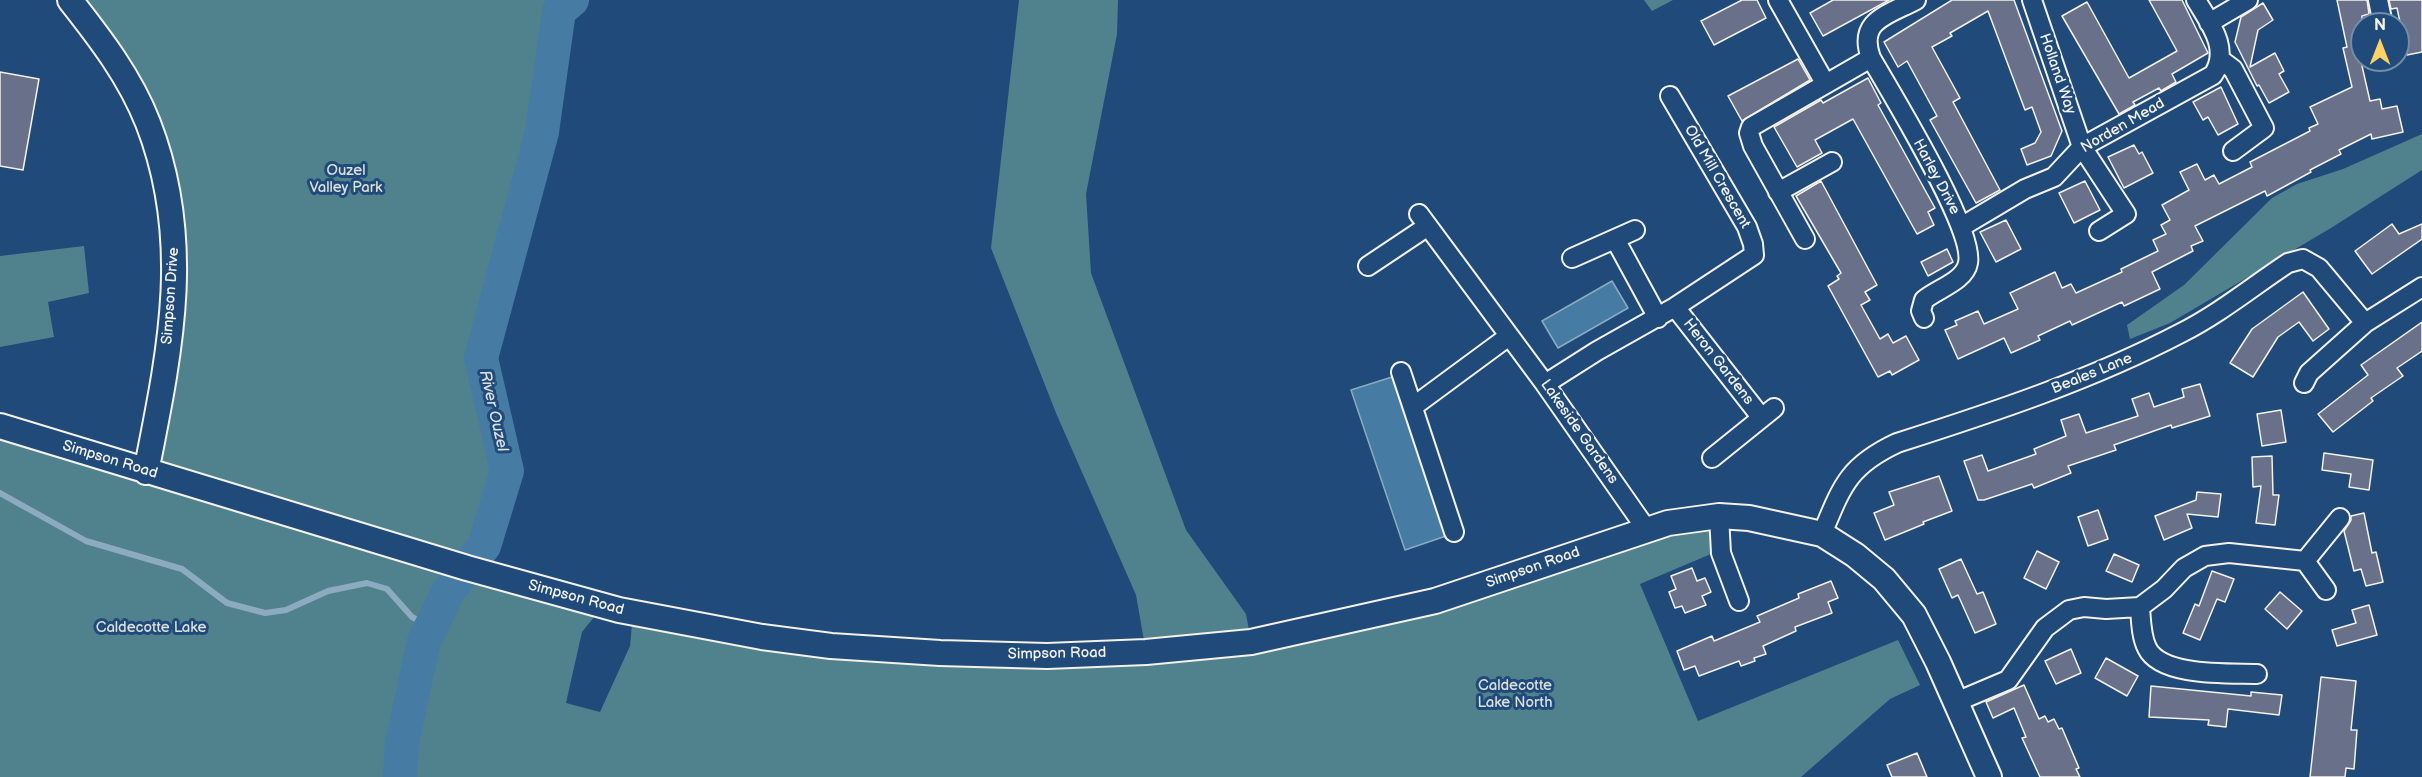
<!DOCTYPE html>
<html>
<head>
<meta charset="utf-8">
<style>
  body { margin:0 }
  #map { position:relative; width:2422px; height:777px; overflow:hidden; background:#1f4a7a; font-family:"Balsamiq Sans",sans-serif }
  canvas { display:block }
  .north { position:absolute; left:2350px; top:12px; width:60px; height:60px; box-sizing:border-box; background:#1f4a7a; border:2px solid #748da6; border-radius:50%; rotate:0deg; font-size:16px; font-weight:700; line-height:24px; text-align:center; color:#f4f1e8 }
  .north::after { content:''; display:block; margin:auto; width:21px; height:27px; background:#ffd166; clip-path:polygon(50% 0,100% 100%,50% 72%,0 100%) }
</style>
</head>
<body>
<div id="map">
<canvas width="2422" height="777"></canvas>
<div class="north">N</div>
</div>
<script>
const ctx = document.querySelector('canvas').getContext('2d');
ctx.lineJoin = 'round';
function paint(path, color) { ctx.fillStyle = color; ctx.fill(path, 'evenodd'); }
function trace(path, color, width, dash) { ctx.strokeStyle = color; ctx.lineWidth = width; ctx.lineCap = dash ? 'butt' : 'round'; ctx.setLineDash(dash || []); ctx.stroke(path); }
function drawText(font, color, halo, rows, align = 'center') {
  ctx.font = font + ' "Balsamiq Sans",sans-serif'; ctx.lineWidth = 6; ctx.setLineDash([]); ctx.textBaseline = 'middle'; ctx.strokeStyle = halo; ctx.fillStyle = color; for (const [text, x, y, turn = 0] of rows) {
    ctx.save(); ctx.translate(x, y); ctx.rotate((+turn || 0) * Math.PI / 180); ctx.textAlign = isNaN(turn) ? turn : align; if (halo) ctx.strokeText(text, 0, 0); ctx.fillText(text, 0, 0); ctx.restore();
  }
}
paint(new Path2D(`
  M 70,0 L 572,0 L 559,11 L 542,132 L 481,358 L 507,471 L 484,546 L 468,568 L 603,606 L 582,632 L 566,703 L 600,712 L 630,646 L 633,613 L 762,637 L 1146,652 L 1136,595 L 1056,413 L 991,248 L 1019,0 L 1118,0 L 1117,34 L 1086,194 L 1091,273 L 1186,530 L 1246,614 L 1251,641 L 1719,516 L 1721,553 L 1711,554 L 1640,584 L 1698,721 L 1898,640 L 1920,685 L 1890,699 L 1801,777 L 0,777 L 0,426 L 145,471 L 170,333 L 161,159 Z
  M 1644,0 L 1673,0 L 1652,11 Z
  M 2422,134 L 2422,170 L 2331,228 L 2170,323 L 2130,339 L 2127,325 L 2184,285 L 2272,198 L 2297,184 L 2343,169 Z
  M 84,246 L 89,293 L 48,302 L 54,337 L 0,347 L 0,256 Z`), '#50828d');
const water = new Path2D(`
  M 1612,281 L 1628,308 L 1558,348 L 1542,321 Z
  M 1392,377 L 1446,536 L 1405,550 L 1351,390 Z`);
paint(water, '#467ca3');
trace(water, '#8cabbf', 1.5);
trace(new Path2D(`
  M 0,493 L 86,541 L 182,569 L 227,603 L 265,613 L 286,610 L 328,591 L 367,583 L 387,589 L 412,617 L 431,627`), '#8cabbf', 6);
trace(new Path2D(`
  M 400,777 L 402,743 L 424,641 L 449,590 L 484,546 L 507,471 L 481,358 L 542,132 L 559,11 L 572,0`), '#467ca3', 34);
const building = new Path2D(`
  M 1742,0 L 1757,0 L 1766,18 L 1714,45 L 1701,21 Z
  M 1833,0 L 1889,0 L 1823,36 L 1810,13 Z
  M 1952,0 L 2014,0 L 2062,131 L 2051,156 L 2027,165 L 2021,149 L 2035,143 L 2041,132 L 2032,107 L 2025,110 L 1988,11 L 1950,33 L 1952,36 L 1932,47 L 1960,98 L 1953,102 L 2000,190 L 1976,203 L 1930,120 L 1937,116 L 1907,61 L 1898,67 L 1884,42 Z
  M 2149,0 L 2182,0 L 2208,53 L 2172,74 L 2176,82 L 2161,91 L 2159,88 L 2133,102 L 2135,105 L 2119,114 L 2062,16 L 2087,2 L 2129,78 L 2177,51 Z
  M 2337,0 L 2367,0 L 2369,14 L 2362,16 L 2362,66 L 2370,101 L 2380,99 L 2382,109 L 2397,106 L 2403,132 L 2372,139 L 2371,134 L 2339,150 L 2341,154 L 2310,170 L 2311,172 L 2267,196 L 2265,191 L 2195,226 L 2203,241 L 2191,246 L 2193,251 L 2152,272 L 2160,289 L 2124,306 L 2122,302 L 2072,325 L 2070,321 L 2038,336 L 2040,340 L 2011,353 L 2004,338 L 1958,359 L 1945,330 L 1957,325 L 1955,321 L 1978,311 L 1984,324 L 2018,309 L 2010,293 L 2055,272 L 2062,288 L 2071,284 L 2076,293 L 2122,272 L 2121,269 L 2158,251 L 2153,240 L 2166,234 L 2161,225 L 2170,220 L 2162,205 L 2189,190 L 2180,172 L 2197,164 L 2205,180 L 2214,175 L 2219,184 L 2252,167 L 2250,162 L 2310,131 L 2309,128 L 2318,124 L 2310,107 L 2352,87 L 2343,48 L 2347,47 Z
  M 2389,0 L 2422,0 L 2422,52 L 2407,55 L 2397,8 L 2391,9 Z
  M 2263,3 L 2273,20 L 2258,30 L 2250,67 L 2275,53 L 2284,71 L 2279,74 L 2289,92 L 2269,103 L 2259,85 L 2257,86 L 2235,42 L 2241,17 Z
  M 1798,59 L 1810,80 L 1742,121 L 1728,96 Z
  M 0,72 L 39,79 L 23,170 L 0,166 Z
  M 1868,78 L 1881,103 L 1878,105 L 1935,208 L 1928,212 L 1934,225 L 1917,234 L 1853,119 L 1815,140 L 1822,153 L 1797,167 L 1774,127 L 1821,100 L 1823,103 Z
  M 2221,87 L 2238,124 L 2218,135 L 2208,117 L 2203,120 L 2193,102 Z
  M 2134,145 L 2139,154 L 2142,152 L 2153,173 L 2124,188 L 2108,157 Z
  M 1821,181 L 1877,285 L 1865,292 L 1870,300 L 1861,305 L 1880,339 L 1888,334 L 1893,343 L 1906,336 L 1919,360 L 1892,375 L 1890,371 L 1878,377 L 1828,286 L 1839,279 L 1837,276 L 1841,273 L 1796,196 Z
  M 2085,181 L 2100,210 L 2074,223 L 2059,193 Z
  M 2006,220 L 2021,249 L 1996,262 L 1980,232 Z
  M 2392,224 L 2399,234 L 2422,224 L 2422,239 L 2372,274 L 2355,251 Z
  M 1947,249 L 1953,262 L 1928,276 L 1921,262 Z
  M 2303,292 L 2329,329 L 2313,341 L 2299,322 L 2278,337 L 2253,377 L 2230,363 L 2252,329 Z
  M 2422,322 L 2422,351 L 2397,368 L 2403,376 L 2371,398 L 2373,401 L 2333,432 L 2318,414 L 2368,375 L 2361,365 Z
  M 2200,384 L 2210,416 L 2172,428 L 2171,425 L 2114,445 L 2116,450 L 2068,466 L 2071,473 L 2034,488 L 2032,484 L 1984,500 L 1978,500 L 1964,461 L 1982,455 L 1988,471 L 2036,454 L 2034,449 L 2066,436 L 2061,420 L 2079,414 L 2086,433 L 2138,416 L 2132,399 L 2149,393 L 2154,407 L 2184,397 L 2182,389 Z
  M 2281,410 L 2286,442 L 2262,446 L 2257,414 Z
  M 2324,453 L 2373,460 L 2369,490 L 2349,487 L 2351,474 L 2322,470 Z
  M 2272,456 L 2273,495 L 2279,495 L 2275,525 L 2256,523 L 2261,486 L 2253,487 L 2252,457 Z
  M 1939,476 L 1952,511 L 1923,522 L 1924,524 L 1885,540 L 1874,513 L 1894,505 L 1889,492 Z
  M 2197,492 L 2221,494 L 2218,517 L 2187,514 L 2192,528 L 2164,540 L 2155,516 L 2196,500 Z
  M 2098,510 L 2108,539 L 2088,546 L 2078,517 Z
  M 2364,513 L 2372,553 L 2376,552 L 2383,582 L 2366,586 L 2361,569 L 2354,571 L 2344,531 L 2351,520 L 2351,516 Z
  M 2037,551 L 2059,562 L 2046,589 L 2024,578 Z
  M 2114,554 L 2139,565 L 2132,582 L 2106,571 Z
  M 1961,559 L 1977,594 L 1983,592 L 1996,624 L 1975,633 L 1958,595 L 1952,598 L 1939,569 Z
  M 1692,568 L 1697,581 L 1705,578 L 1711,592 L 1702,596 L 1706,605 L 1685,613 L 1682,606 L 1675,608 L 1669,592 L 1676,589 L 1671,576 Z
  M 2212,571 L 2234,579 L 2225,602 L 2217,599 L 2200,640 L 2183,633 L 2195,604 L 2199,606 Z
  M 1831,581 L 1838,598 L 1828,602 L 1832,613 L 1795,627 L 1796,631 L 1763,646 L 1766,654 L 1754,658 L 1755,661 L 1741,666 L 1739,661 L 1699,676 L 1695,666 L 1684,670 L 1677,651 L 1712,636 L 1714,641 L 1760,622 L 1757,616 L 1799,598 L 1798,594 Z
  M 2280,592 L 2302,611 L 2287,629 L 2265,609 Z
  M 2369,605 L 2377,635 L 2337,646 L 2332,630 L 2356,623 L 2352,610 Z
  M 2071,649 L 2081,673 L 2056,684 L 2045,661 Z
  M 2106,658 L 2138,676 L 2127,696 L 2095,678 Z
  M 2321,677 L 2356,681 L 2351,730 L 2357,730 L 2354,769 L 2346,768 L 2345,777 L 2310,777 Z
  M 2024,685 L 2039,719 L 2045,716 L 2048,722 L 2054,719 L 2059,729 L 2062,728 L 2079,768 L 2076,769 L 2080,777 L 2040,777 L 2022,738 L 2026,737 L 2014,708 L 1993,718 L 1986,702 Z
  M 2151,686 L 2251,696 L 2251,692 L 2282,695 L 2279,715 L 2228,709 L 2226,727 L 2208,725 L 2209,720 L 2149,717 Z
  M 1917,753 L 1927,777 L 1892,777 L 1887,765 Z`);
paint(building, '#687189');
trace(building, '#f4f1e8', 1.5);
const street = new Path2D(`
  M 1778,0 L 1825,83
  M 2032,0 L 2082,147 L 2126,214 L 2099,231
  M 2378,0 L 2383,24
  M 2209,23 L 2248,0
  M 1871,58 C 1857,20 1888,15 1916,0
  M 2221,60 L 2233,69 L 2264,128 L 2233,151
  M 1778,192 L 1832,162
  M 1419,214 L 1545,384 L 1647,530
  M 1961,227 L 2025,189 L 2054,177 L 2082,147 L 2213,75 C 2231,49 2209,22 2196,0
  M 1615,239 L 1658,318
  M 1805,239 L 1753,146 L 1749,133 L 1751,127 L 1871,58 C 1891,93 1975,229 1968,263 C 1965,281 1937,289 1924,300 L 1921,311 L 1924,318
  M 1572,258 L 1635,230
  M 1368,266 L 1428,226
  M 1675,307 L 1761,417
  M 1401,372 L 1454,532
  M 2304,383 L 2309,373 L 2365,323 L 2422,287
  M 1545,384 L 1597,351 L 1675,307 L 1754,255 L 1753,244 L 1747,227 L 1670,96
  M 1414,406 L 1509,336
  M 1712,458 L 1774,408
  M 1719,516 L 1721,553 L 1739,601
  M 1822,534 C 1842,486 1848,466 1897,443 C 1994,412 2091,380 2181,333 C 2219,314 2253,286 2288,263 L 2303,259 L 2319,268 L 2365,323
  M 2326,590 L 2305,561 L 2340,518
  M 2140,607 C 2141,620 2141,636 2147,648 C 2161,677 2229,673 2257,674
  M 1956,702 L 2008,680 L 2045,628 L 2069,610 L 2084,607 L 2106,609 L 2140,607 L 2164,589 L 2184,568 L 2205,556 L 2229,553 L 2305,561`);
const secondary = new Path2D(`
  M 70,0 C 100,38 130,77 148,123 C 194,241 170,351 146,472
  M 0,426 L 467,568 L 619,610 L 762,637 L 831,646 L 940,653 L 1047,656 L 1146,652 L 1251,642 L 1435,601 L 1668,523 L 1719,516 L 1749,518 L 1822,534 L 1855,555 L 1884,579 L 1914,615 L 1938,662 L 1989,777`);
trace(street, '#f4f1e8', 22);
trace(secondary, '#f4f1e8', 28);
trace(street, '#1f4a7a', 18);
trace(secondary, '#1f4a7a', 24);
drawText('15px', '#f4f1e8', '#1f4a7a', [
  ["Holland Way",2057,74,71],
  ["Norden Mead",2123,126,-30],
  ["Old Mill Crescent",1717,177,60],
  ["Harley Drive",1936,177,62],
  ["Simpson Drive",171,296,-86],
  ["Heron Gardens",1718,362,52],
  ["Beales Lane",2092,374,-22],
  ["Lakeside Gardens",1579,432,55],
  ["Simpson Road",110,460,17],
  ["Simpson Road",1533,568,-19],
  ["Simpson Road",576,598,15],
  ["Simpson Road",1057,654,-1]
]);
drawText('15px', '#dbe0da', '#1f4a7a', [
  ["Ouzel",346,171],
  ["Valley Park",346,188],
  ["Caldecotte Lake",151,628],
  ["Caldecotte",1515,686],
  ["Lake North",1515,703]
]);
drawText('italic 16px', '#dadfde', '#1f4a7a', [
  ["River Ouzel",493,411,77]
]);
</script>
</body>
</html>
